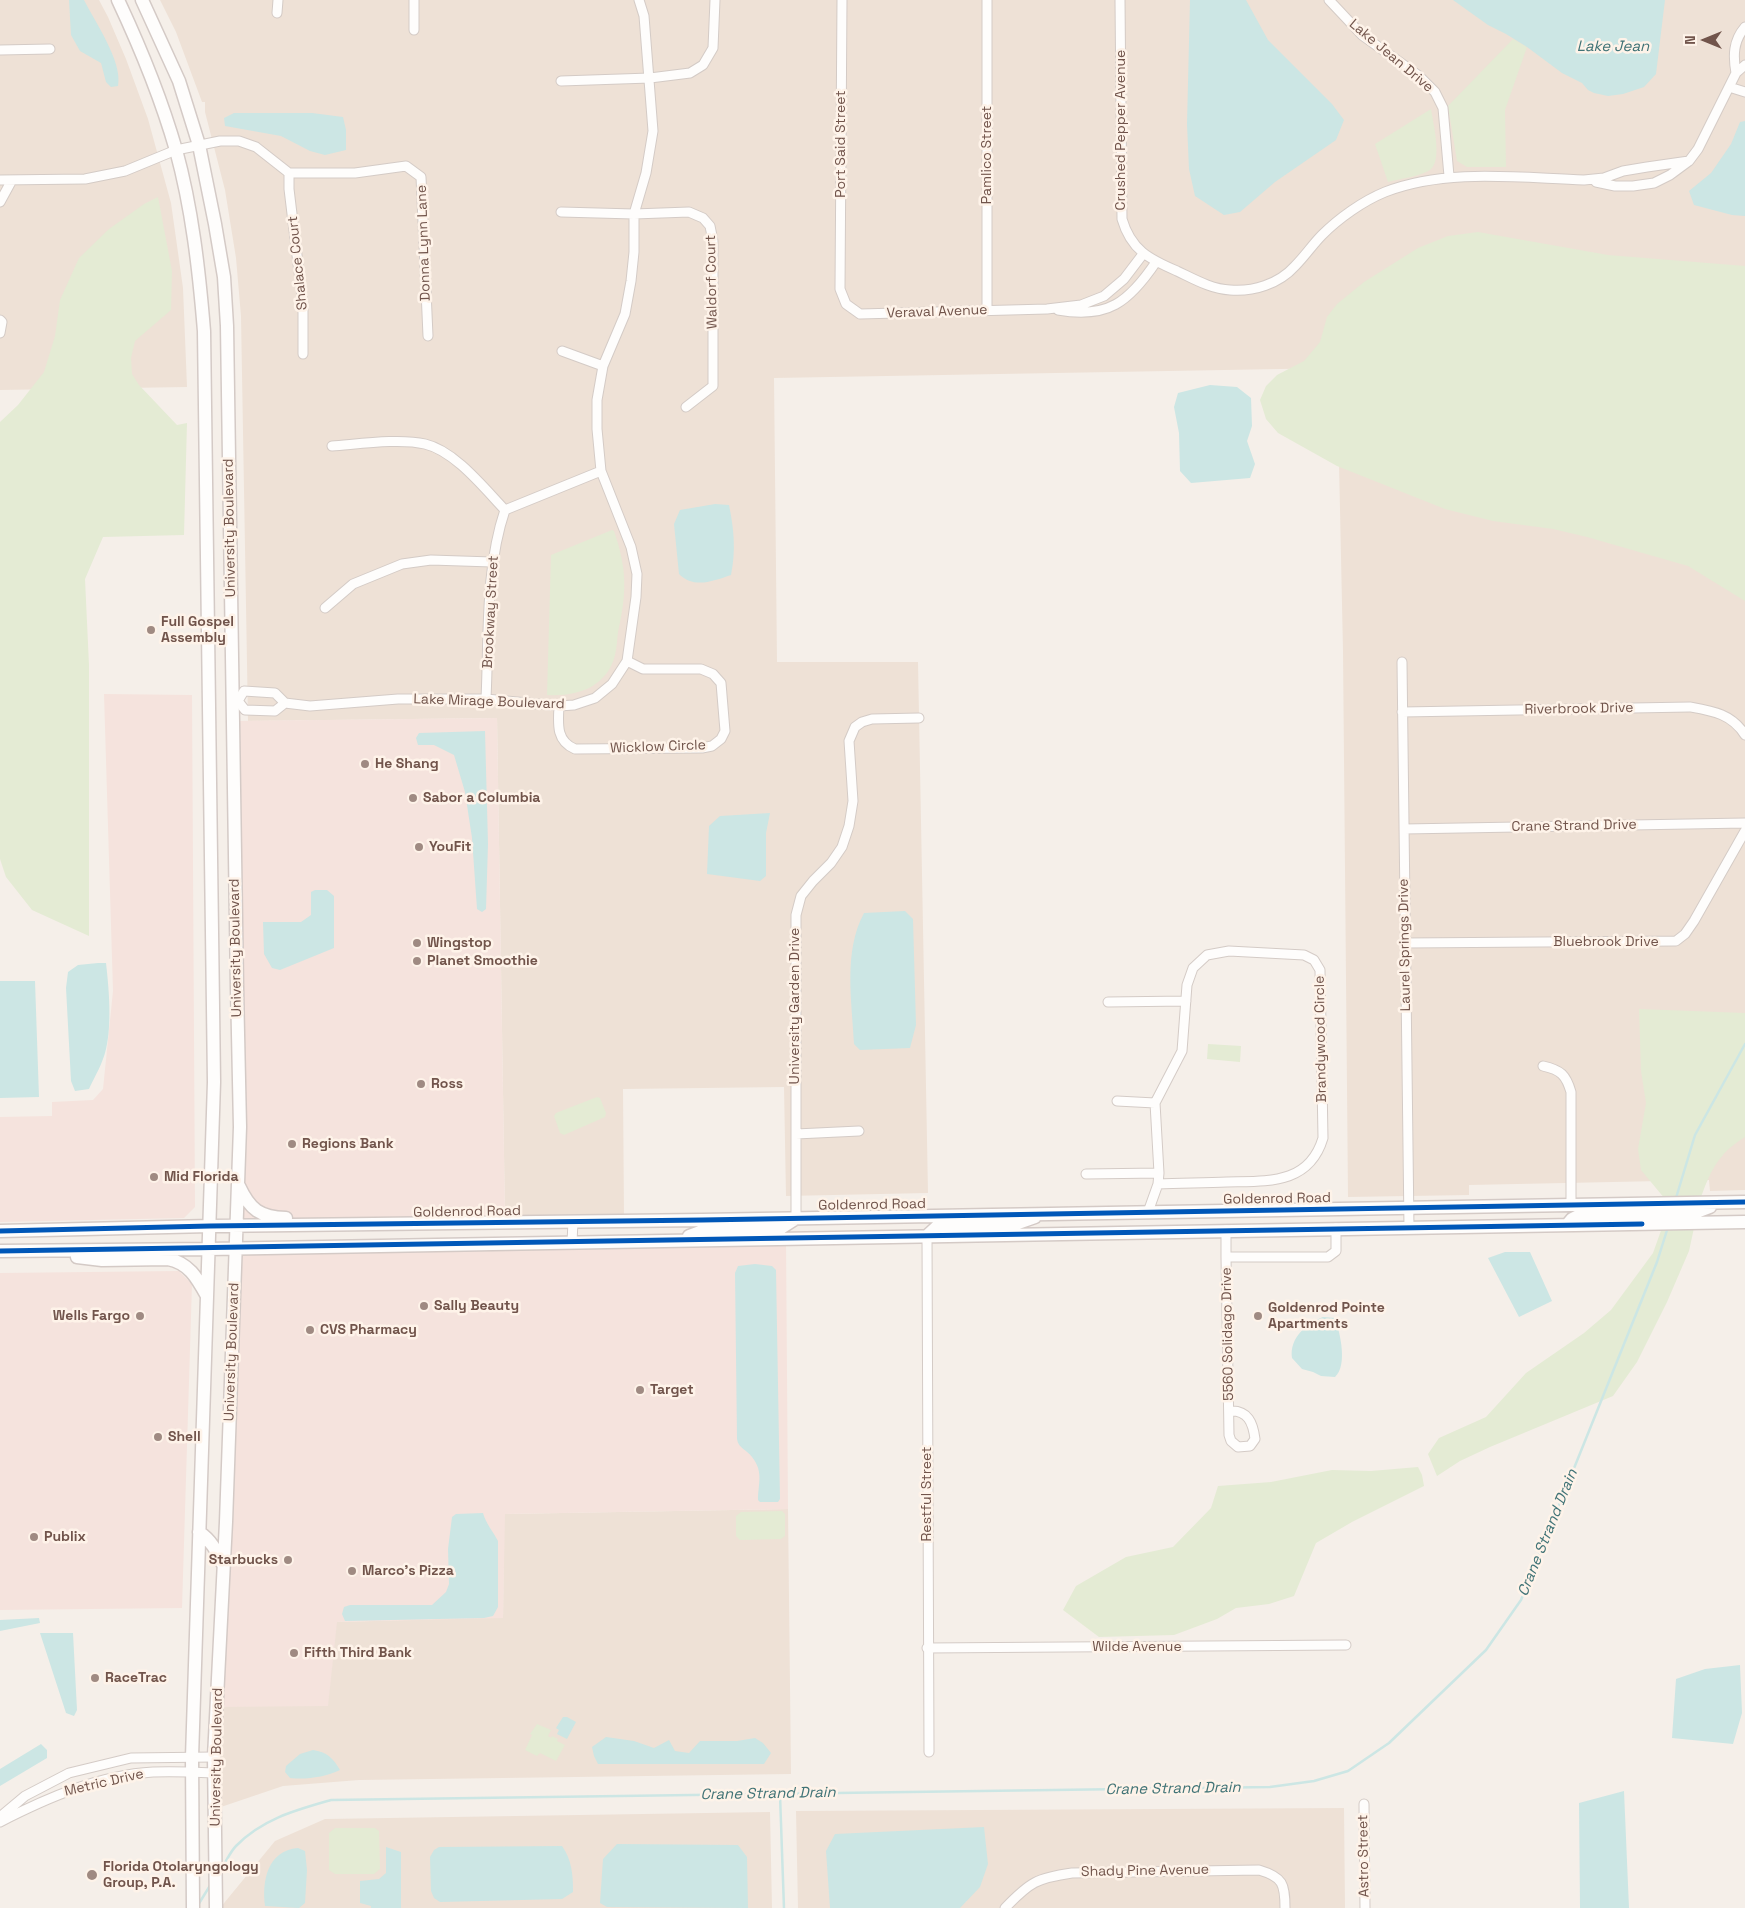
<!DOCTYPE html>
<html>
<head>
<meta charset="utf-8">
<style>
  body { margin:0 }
  #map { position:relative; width:1745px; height:1908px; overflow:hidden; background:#f5efe9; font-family:"Space Grotesk",sans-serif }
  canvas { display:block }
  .north { position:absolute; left:1680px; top:15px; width:50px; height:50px; -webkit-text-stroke:4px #fef3e9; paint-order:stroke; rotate:270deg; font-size:14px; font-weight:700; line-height:20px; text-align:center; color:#71544b }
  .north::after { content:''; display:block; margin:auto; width:18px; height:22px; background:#71544b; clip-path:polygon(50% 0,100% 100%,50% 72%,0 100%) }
</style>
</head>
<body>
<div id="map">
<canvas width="1745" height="1908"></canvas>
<div class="north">N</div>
</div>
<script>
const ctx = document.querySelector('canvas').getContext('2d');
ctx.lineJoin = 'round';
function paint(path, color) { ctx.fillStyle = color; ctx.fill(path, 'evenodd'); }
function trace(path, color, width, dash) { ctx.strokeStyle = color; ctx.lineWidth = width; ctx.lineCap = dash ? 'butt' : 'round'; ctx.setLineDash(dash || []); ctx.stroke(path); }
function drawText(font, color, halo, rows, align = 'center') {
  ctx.font = font + ' "Space Grotesk",sans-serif'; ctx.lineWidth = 5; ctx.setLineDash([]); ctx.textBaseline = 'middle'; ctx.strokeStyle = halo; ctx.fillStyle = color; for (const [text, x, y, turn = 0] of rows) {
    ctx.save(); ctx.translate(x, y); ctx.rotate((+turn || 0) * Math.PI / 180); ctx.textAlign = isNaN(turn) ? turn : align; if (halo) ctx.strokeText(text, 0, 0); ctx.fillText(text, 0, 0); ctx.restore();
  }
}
paint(new Path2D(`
  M 0,0 L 99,0 L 108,17 L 126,59 L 148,119 L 171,203 L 183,288 L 187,387 L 0,390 Z
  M 160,0 L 1745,0 L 1745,1190 L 1710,1191 L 1709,1180 L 1469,1185 L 1469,1195 L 1348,1197 L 1343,651 L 1337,368 L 774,378 L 777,662 L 918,662 L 928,1193 L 786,1196 L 784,1087 L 623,1089 L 624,1217 L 505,1218 L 497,718 L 248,721 L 241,316 L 236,258 L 225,190 L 205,112 L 205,102 L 202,102 L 176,32 Z
  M 788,1509 L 791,1774 L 359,1780 L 283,1786 L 218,1808 L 219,1707 L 337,1622 L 503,1617 L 504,1514 Z
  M 1344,1808 L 1345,1908 L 798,1908 L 796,1811 Z
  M 770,1812 L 772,1908 L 220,1908 L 275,1841 L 325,1819 Z`), '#eee1d6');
paint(new Path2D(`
  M 104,694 L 192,695 L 195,1207 L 184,1218 L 0,1222 L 0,1117 L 52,1116 L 52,1102 L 93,1100 L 103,1089 L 113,991 Z
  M 497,718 L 505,1218 L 237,1225 L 234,721 Z
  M 786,1240 L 788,1509 L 505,1514 L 503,1618 L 337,1622 L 328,1706 L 219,1707 L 236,1249 Z
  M 179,1271 L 192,1284 L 182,1608 L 0,1610 L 0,1273 Z`), '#f5e3dd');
paint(new Path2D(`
  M 1513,39 L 1527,47 L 1505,110 L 1506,167 L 1467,167 L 1457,161 L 1448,106 Z
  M 1431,109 C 1433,123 1443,161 1430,170 C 1421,176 1399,179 1388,182 L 1375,144 Z
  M 158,197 L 172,271 L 171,310 L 135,341 L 131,358 L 132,374 L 139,385 L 177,425 L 187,423 L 184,535 L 103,537 L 85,579 L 89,665 L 89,936 L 32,910 L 6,877 L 0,859 L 0,422 L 18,405 L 44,372 L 55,336 L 60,300 L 79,258 L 109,229 L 144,204 Z
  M 1478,232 L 1608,255 L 1745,266 L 1745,601 L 1688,566 L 1587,537 L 1553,529 L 1493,521 L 1445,509 L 1337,466 L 1278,433 L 1266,419 L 1260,400 L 1266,386 L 1277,375 L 1304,361 L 1320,342 L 1327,317 L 1337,304 L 1364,282 L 1418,248 L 1448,236 Z
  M 612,530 L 614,531 C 627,569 627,592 618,632 C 617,639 617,647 615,655 C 607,687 577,697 547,695 L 551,555 Z
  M 1639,1009 L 1745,1013 L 1745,1137 C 1714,1156 1709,1176 1697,1208 L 1670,1205 L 1641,1170 L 1638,1149 L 1646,1103 L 1641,1071 Z
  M 1208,1044 L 1241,1046 L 1240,1062 L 1207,1059 Z
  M 597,1097 L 600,1098 L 606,1113 L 605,1117 L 564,1135 L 560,1133 L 554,1116 L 556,1113 Z
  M 1663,1225 L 1694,1228 L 1689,1251 L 1667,1302 L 1637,1362 L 1613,1396 L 1490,1447 L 1460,1461 L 1437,1476 L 1428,1454 L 1439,1438 L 1486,1417 L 1526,1373 L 1584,1333 L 1611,1310 L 1653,1253 Z
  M 1418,1467 L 1422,1475 L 1424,1486 L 1352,1522 L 1316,1543 L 1294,1596 L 1269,1604 L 1236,1608 L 1217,1619 L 1174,1635 L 1099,1637 L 1063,1610 L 1076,1586 L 1126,1557 L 1173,1547 L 1211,1508 L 1218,1486 L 1271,1482 L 1332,1470 L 1371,1471 Z
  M 782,1511 L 785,1514 L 785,1536 L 781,1539 L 740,1540 L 736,1536 L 736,1516 L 741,1512 Z
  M 537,1724 L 551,1730 L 548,1736 L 551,1738 L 552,1736 L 558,1739 L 557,1741 L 565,1745 L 556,1761 L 540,1753 L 537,1756 L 525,1750 L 532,1735 L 530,1734 Z
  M 335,1828 L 375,1828 L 379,1831 L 380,1869 L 374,1874 L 335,1874 L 329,1870 L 329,1833 Z`), '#e4ebd4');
paint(new Path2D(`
  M 69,0 L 84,0 C 95,22 123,62 118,86 L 111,87 L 106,82 L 101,63 L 80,51 L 71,35 Z
  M 1190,0 L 1246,0 L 1268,40 L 1332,104 L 1344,120 L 1336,140 L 1275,182 L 1240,212 L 1224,215 L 1195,196 L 1189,169 L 1187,124 Z
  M 1453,0 L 1665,0 L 1656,74 L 1644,87 L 1623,94 L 1608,96 L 1594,93 L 1588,90 L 1582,83 L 1562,73 L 1527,47 L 1506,34 L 1488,25 Z
  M 234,113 L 312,113 L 343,117 L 346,130 L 346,150 L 325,155 L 310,151 L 281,136 L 225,126 L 224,118 Z
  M 1745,121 L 1745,216 L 1732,215 L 1694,205 L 1689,191 L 1711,173 L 1731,144 L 1740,122 Z
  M 1210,385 L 1237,387 L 1251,398 L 1252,426 L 1247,441 L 1255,464 L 1250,478 L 1191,483 L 1180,471 L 1179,433 L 1174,407 L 1178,393 Z
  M 715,504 L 729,505 C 734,529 736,551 731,575 C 713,581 694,589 679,574 L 674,524 L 680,510 Z
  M 485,731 L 488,844 L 486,909 L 482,912 L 477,909 L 472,838 L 465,792 L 454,755 L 434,745 L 418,745 L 416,738 L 419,733 Z
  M 770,813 L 766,833 L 766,876 L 760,881 L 707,874 L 709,826 L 720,816 Z
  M 315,890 L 327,890 L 334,896 L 334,948 L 280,970 L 272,968 L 264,954 L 263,922 L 301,922 L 311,915 L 311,892 Z
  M 905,911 L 913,919 L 916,1025 L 910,1048 L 860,1050 L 854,1044 C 852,1001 843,952 864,913 Z
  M 98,963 L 106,963 C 109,989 112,1024 106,1049 C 103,1063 95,1076 89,1089 L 75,1091 L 71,1081 L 66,988 L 68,972 L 78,965 Z
  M 0,981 L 35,981 L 39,1097 L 0,1098 Z
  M 1505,1252 L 1530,1252 L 1552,1301 L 1519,1317 L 1488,1258 Z
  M 755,1264 L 772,1266 L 776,1270 L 780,1499 L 778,1502 L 760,1502 L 758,1500 C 758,1484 764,1472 752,1457 C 747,1450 738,1448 737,1439 L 735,1273 L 738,1266 Z
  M 1323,1317 L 1335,1318 C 1340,1333 1348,1365 1335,1377 L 1321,1376 L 1313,1372 L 1302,1369 L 1292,1358 C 1289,1338 1307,1323 1323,1317 Z
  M 483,1513 C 486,1524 493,1531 498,1541 L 498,1607 L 493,1616 L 484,1618 L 345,1621 L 342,1614 L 344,1607 L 350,1605 L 432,1605 L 446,1592 L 449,1584 L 448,1549 L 452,1517 L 456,1514 Z
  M 39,1618 L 40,1623 L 0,1631 L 0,1620 Z
  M 40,1633 L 73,1633 L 77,1710 L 74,1716 L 66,1713 Z
  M 1740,1665 L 1742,1713 L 1733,1744 L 1672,1738 L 1676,1679 L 1705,1669 Z
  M 563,1717 L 567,1717 L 576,1722 L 567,1739 L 557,1734 L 559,1730 L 556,1728 Z
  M 606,1737 L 634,1741 L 654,1748 L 669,1740 L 675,1751 L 689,1753 L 700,1741 L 737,1741 L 755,1738 L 763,1743 L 771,1753 L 764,1764 L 598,1764 L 594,1756 L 592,1747 Z
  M 41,1744 L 47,1750 L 47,1758 L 0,1786 L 0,1769 Z
  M 313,1750 C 327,1752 333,1758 340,1770 C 325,1777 306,1780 290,1778 L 285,1772 L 286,1766 L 300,1754 Z
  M 1624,1791 L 1629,1908 L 1580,1908 L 1579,1803 Z
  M 984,1827 L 988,1864 L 980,1887 L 960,1908 L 830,1908 L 826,1851 L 835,1834 Z
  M 617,1844 L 738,1845 L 747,1857 L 748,1908 L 607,1907 L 600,1903 L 603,1859 Z
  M 562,1846 C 572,1860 573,1875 573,1892 L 562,1899 L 440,1902 L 434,1898 L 431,1891 L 430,1857 L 434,1850 L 439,1847 Z
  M 386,1847 L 401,1852 L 401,1908 L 371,1908 L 371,1906 L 360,1903 L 360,1881 L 379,1879 L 386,1873 Z
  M 298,1848 L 305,1851 L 307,1870 L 305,1903 L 299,1908 L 265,1906 C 262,1881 267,1851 298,1848 Z`), '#cce6e4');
trace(new Path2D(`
  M 1676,1198 L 1695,1135 L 1745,1044
  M 780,1795 L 784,1908
  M 221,1869 C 226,1862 230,1852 236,1846 C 262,1819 296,1810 331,1800 L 1270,1787 L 1314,1781 L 1348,1771 L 1389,1743 L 1486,1650 L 1521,1600 L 1657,1262 L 1668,1227
  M 198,1905 L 211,1884`), '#cce6e4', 2.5);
const street = new Path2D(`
  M 414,0 L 414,30
  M 842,0 L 840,289 L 846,304 L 860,314 L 1047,309 L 1081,305 L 1104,296 L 1124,279 L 1143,254
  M 987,0 L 987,310
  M 1120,0 L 1122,219 C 1131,250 1149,259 1177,271 C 1194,279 1211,289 1230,290 C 1253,292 1279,284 1295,266 C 1305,256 1313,244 1322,235 C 1339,218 1363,201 1385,192 C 1447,168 1519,178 1584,180 L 1604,178 L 1623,171 L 1647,167 L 1689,161
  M 1329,0 L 1362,35 L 1419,76 L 1435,92 L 1443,108 L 1449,176
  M 277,13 L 278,0
  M 0,50 L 50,49
  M 1736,73 C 1733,56 1733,41 1745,27
  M 561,81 L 650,78 L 690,73 L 703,65 L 713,48 L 715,0
  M 1729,87 L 1745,92
  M 289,173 L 289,189 L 303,305 L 303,354
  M 0,180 L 85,179 L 125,171 L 176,150 L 220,141 L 239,141 L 256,147 L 289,173 L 355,173 L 406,166 L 421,177 L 428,336
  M 1596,182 L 1615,186 L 1633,186 L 1654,183 L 1670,175 L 1689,161 L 1698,149 L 1736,73 L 1745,65
  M 0,202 L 12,180
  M 561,212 L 634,214 L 689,212 L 703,218 L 710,226 L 713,241 L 713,386 L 686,407
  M 1058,310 C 1108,319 1129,302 1156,262
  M 0,320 L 2,322 L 0,333
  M 562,351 L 603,366
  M 332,446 C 359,444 400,438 425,444 C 455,451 484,488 505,510
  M 325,608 L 353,584 L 402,564 L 431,560 L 492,562
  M 1402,662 L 1409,1227
  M 486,699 C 489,637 485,569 505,510 L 601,471
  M 238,701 L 244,691 L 275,693 L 285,703 L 310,706 L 398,699 L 486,699 L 559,706 L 574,705 L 595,698 L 612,684 L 627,661 L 636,597 L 637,574 L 631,547 L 601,471 L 597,429 L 597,400 L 603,366 L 625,314 L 631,281 L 634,252 L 634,214 L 646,173 L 653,131 L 644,16 L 639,0
  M 238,701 L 245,710 L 275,711 L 285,703
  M 559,706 C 558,724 556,741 575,749 L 702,748 L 712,746 L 721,739 L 725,731 L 721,683 L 713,674 L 701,669 L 643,669 L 627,661
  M 1402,712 L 1690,707 C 1713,711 1732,714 1745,735
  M 1404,829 L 1745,823
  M 1405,943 L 1676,941 L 1685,934 L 1694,921 L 1745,831
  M 1108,1002 L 1186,1001
  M 1543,1066 C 1561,1070 1566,1075 1571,1092 L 1571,1205
  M 1117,1101 L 1155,1103
  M 796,1134 L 859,1131
  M 1086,1174 L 1159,1173
  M 1148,1212 L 1158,1184 L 1159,1173 L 1155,1103 L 1182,1051 L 1187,985 L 1193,968 L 1207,955 L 1229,951 L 1304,955 L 1314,960 L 1320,970 L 1323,1138 C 1309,1185 1267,1181 1227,1182 C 1204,1183 1181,1183 1158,1184
  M 796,1218 L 796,915 L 801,896 L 813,881 L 831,863 L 842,847 L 849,826 L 853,801 L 849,741 L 855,727 L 862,722 L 872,719 L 919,718
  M 1226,1230 L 1226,1257 L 1328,1257 L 1336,1251 L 1336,1228
  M 927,1236 L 929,1752
  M 572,1242 L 573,1222
  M 1226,1257 L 1229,1435 L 1231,1441 L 1238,1447 L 1250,1446 L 1255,1439 C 1253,1423 1248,1410 1230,1411
  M 927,1648 L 1346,1645
  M 1364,1804 L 1365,1908
  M 0,1817 L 25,1796 L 69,1773 L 131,1758 L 214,1757
  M 0,1822 C 47,1798 99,1775 153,1772 C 173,1771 194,1772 214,1773
  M 1005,1908 C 1030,1882 1037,1878 1072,1873 L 1259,1870 C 1283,1877 1285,1884 1285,1908`);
const secondary = new Path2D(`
  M 118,0 C 141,49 161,98 176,150 C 192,208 199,270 204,331 L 214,1082 L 192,1757 L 193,1908
  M 142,0 L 179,81 L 199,145 L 215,224 L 224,277 L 227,326 L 237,987 L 240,1127 L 226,1522 L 214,1757 L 216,1908
  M 239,1186 C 250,1210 260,1217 286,1218
  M 1567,1225 L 1572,1219 L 1582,1214 L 1694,1213 L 1710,1207
  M 0,1231 L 210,1226 L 702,1220 L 1745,1202
  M 689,1236 L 705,1230 L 781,1228 L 795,1219
  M 927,1236 L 939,1225 L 1015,1224 L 1035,1217
  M 0,1251 L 209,1249 L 1745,1222
  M 77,1257 L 102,1260 L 168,1259 C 189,1263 197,1278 207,1296
  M 199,1532 C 211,1540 216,1550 222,1563`);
trace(street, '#d4cbc6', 11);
trace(secondary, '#d4cac6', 15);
trace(street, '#fefdfc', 9);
trace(secondary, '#fefdfc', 12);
trace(new Path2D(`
  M 0,1231 L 210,1226 L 702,1220 L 1745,1202
  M 0,1251 L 1642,1224`), '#0057b8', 5);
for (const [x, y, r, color] of [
  [151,630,5,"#9f8a82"],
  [365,764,5,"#9f8a82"],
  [413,798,5,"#9f8a82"],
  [419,847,5,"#9f8a82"],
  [417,943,5,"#9f8a82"],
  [417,961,5,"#9f8a82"],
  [421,1084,5,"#9f8a82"],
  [292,1144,5,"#9f8a82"],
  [154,1177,5,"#9f8a82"],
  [424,1306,5,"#9f8a82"],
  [140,1316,5,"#9f8a82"],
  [1258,1316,5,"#9f8a82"],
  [310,1330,5,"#9f8a82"],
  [640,1390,5,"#9f8a82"],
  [158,1437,5,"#9f8a82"],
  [34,1537,5,"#9f8a82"],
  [288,1560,5,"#9f8a82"],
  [352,1571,5,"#9f8a82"],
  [294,1653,5,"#9f8a82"],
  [95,1678,5,"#9f8a82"],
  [92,1875,6,"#9f8a82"]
]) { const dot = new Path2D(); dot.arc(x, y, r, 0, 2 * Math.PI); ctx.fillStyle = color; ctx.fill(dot); trace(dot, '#fef3e9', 2); }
drawText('14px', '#71544b', '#fef3e9', [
  ["Lake Jean Drive",1391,56,40],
  ["Crushed Pepper Avenue",1121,130,-90],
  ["Port Said Street",841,144,-90],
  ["Pamlico Street",987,155,-90],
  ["Donna Lynn Lane",424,243,-92],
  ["Shalace Court",298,263,-96],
  ["Waldorf Court",712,282,-91],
  ["Veraval Avenue",937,312,-2],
  ["University Boulevard",230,528,-91],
  ["Brookway Street",491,612,-87],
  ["Lake Mirage Boulevard",489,702,2],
  ["Riverbrook Drive",1579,709,-1],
  ["Wicklow Circle",658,747,-2],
  ["Crane Strand Drive",1574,826,-1],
  ["Bluebrook Drive",1606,942],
  ["Laurel Springs Drive",1405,945,-91],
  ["University Boulevard",236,948,-91],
  ["University Garden Drive",795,1006,-90],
  ["Brandywood Circle",1321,1039,-91],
  ["Goldenrod Road",1277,1199,-1],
  ["Goldenrod Road",872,1205,-1],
  ["Goldenrod Road",467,1212,-1],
  ["5560 Solidago Drive",1228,1334,-91],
  ["University Boulevard",232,1352,-88],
  ["Restful Street",927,1494,-90],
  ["Wilde Avenue",1137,1647],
  ["University Boulevard",217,1757,-89],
  ["Metric Drive",104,1783,-13],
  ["Astro Street",1364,1856,-91],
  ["Shady Pine Avenue",1145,1871,-1]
]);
drawText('bold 14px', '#71544b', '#fef3e9', [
  ["Full Gospel",161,622],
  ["Assembly",161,638],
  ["He Shang",375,764],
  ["Sabor a Columbia",423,798],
  ["YouFit",429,847],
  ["Wingstop",427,943],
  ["Planet Smoothie",427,961],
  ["Ross",431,1084],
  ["Regions Bank",302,1144],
  ["Mid Florida",164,1177],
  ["Sally Beauty",434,1306],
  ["Goldenrod Pointe",1268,1308],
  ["Apartments",1268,1324],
  ["Wells Fargo",130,1316,"right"],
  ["CVS Pharmacy",320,1330],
  ["Target",650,1390],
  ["Shell",168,1437],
  ["Publix",44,1537],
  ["Starbucks",278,1560,"right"],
  ["Marco's Pizza",362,1571],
  ["Fifth Third Bank",304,1653],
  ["RaceTrac",105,1678],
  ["Florida Otolaryngology",103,1867],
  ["Group, P.A.",103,1883]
], 'left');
drawText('italic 15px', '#407376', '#fef3e9', [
  ["Lake Jean",1613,47],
  ["Crane Strand Drain",1548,1533,-68],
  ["Crane Strand Drain",1173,1789,-1],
  ["Crane Strand Drain",768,1794,-1]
]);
</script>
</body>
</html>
